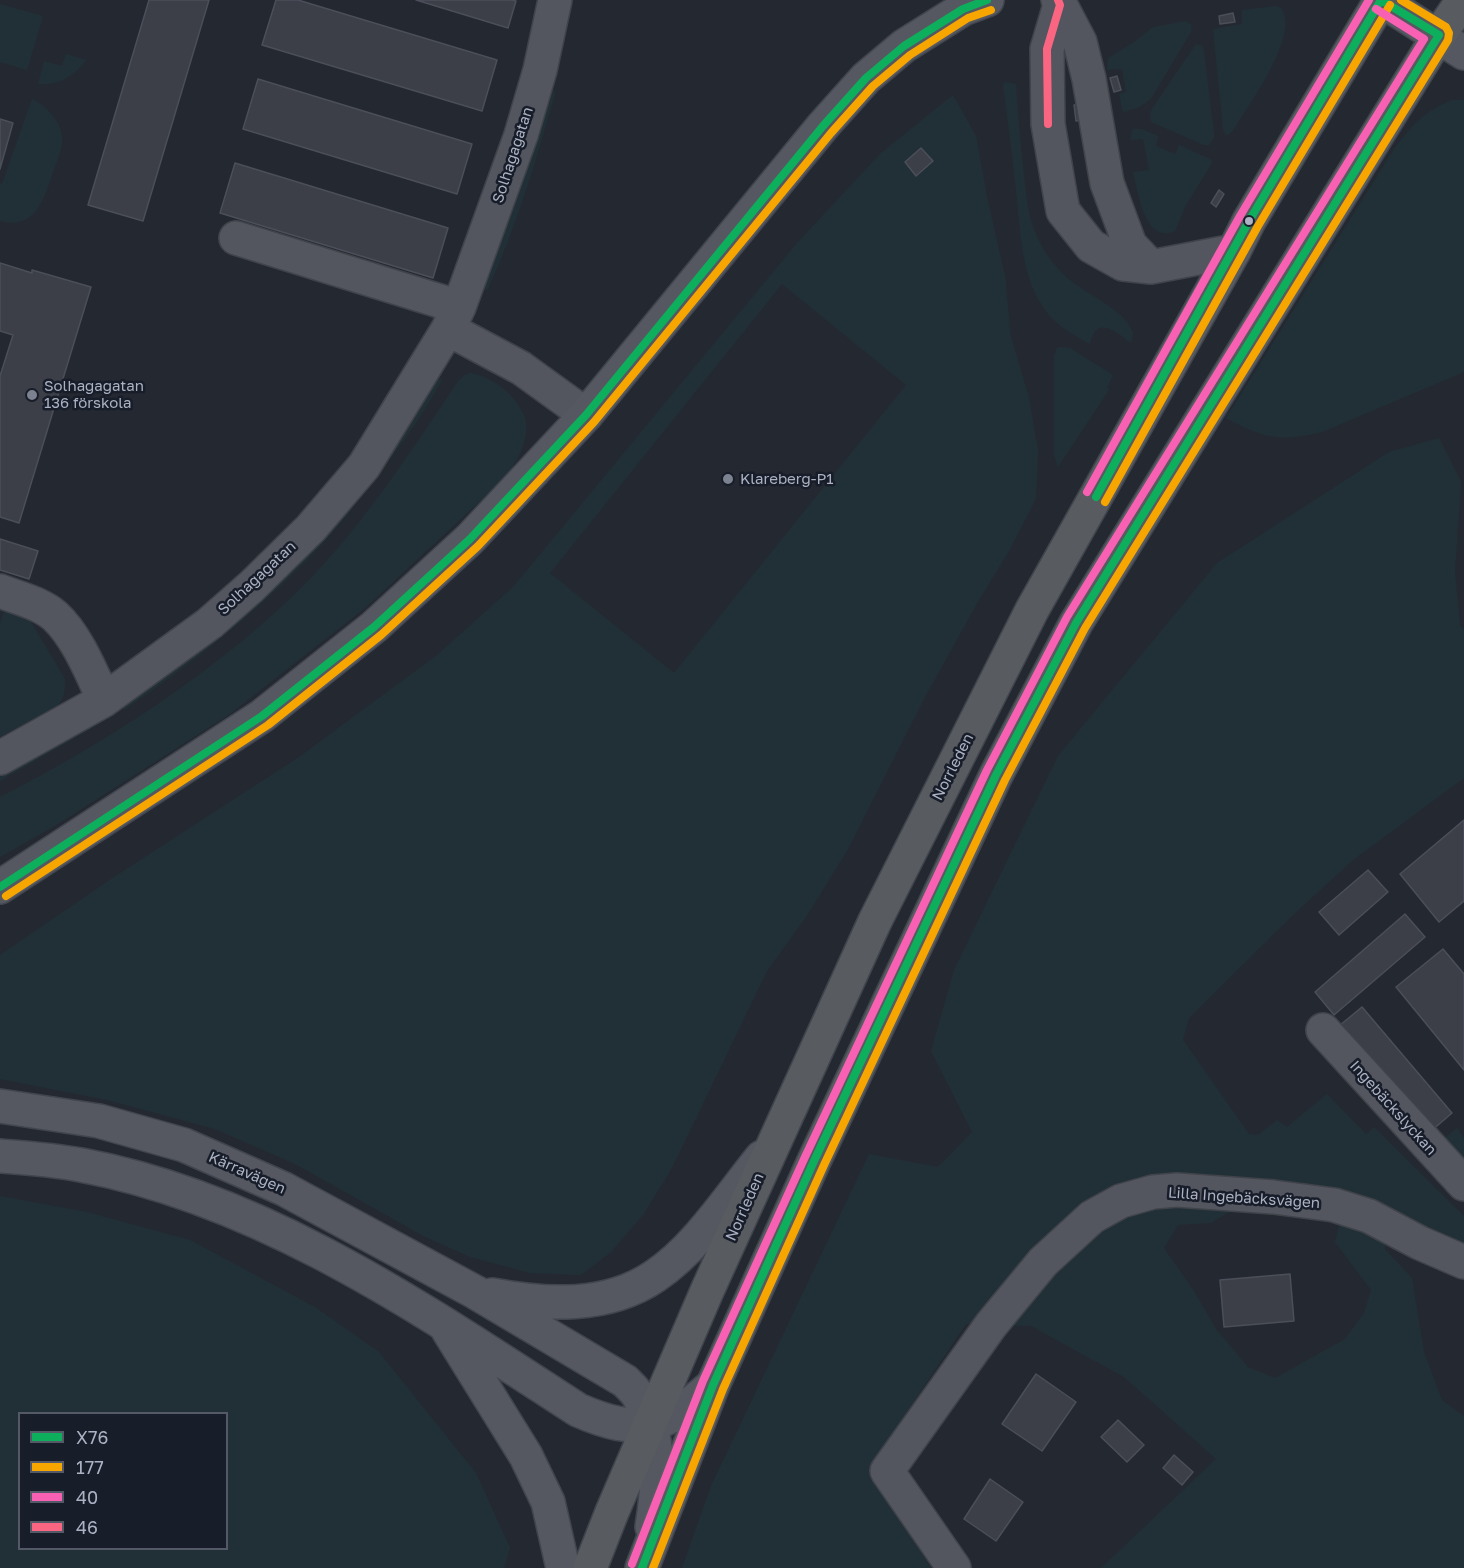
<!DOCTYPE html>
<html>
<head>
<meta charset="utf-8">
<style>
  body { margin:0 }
  #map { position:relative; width:1464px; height:1568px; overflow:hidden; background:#242831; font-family:"Golos Text",sans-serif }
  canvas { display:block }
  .legend { position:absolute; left:18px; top:1412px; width:210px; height:138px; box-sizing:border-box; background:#181d2a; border:2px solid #535967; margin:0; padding:8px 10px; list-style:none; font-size:18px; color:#acb2c3 }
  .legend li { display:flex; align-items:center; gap:12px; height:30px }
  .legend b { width:30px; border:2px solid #535967 }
</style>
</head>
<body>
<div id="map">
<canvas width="1464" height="1568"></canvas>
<ul class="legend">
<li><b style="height:8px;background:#0daf5c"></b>X76</li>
<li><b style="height:8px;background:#f7a600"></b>177</li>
<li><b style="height:8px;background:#f860b3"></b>40</li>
<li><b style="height:8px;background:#fa6682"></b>46</li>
</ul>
</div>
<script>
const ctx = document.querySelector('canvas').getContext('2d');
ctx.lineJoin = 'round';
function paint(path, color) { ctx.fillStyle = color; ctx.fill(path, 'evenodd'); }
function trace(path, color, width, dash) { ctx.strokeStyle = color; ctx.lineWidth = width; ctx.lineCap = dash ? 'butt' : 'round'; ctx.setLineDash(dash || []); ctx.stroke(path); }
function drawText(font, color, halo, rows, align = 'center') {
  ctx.font = font + ' "Golos Text",sans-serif'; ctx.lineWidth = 5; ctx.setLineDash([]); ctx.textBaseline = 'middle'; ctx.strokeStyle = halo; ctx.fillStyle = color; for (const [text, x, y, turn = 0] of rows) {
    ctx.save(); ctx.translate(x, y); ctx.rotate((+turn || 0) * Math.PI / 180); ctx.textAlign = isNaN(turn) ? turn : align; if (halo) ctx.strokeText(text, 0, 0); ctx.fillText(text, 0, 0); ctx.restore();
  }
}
paint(new Path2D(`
  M 0,4 L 43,16 L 27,70 L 0,62 Z
  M 1276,6 L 1281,8 C 1301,34 1247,108 1232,132 L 1228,135 L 1225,134 L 1223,129 L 1213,29 L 1242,24 L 1242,10 Z
  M 1186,21 L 1192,25 L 1191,32 L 1152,97 C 1143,107 1135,109 1123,112 L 1119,94 L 1126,92 L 1122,69 L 1107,70 L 1108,58 L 1134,42 L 1153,27 Z
  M 1196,44 L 1202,46 L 1204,51 L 1214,134 L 1214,138 L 1209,145 L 1204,145 L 1151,122 L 1150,114 L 1153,107 Z
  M 66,54 L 86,60 C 75,76 58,86 38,84 L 44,61 L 62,66 Z
  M 1005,82 L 1016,84 C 1018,117 1021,150 1025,184 C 1027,199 1028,215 1034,229 C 1041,249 1055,268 1071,281 C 1090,296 1125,310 1133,333 L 1131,343 C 1116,332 1096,314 1090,344 L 1086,342 C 1070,333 1053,323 1043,307 C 1020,273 1021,230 1016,191 C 1012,155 1008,120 1003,85 Z
  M 551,90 L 554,90 L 555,94 C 536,161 516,227 487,291 L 484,289 L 486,279 L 520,191 Z
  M 953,95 L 976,136 L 988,201 L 1005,276 L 1011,337 L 1029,397 L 1038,451 L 1036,499 L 1009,551 L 979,600 L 925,697 L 847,851 L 806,917 L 767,971 L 672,1168 L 643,1215 L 610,1253 L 581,1275 L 530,1273 L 470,1257 L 425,1237 L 297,1165 L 215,1129 L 107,1100 L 0,1079 L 0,955 L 111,879 L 299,757 L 437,655 L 514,586 L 797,243 L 881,153 ZM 782,284 L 906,385 L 674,673 L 550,573 Z
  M 32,99 C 47,106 64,124 62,143 C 61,153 55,165 52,175 C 44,201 34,230 0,221 L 0,183 L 2,184 Z
  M 1452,100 L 1464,100 L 1464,372 L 1322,432 C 1280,442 1265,439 1226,418 L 1394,149 C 1413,124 1422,113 1452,100 Z
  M 1133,129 L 1142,129 L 1158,136 L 1156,146 L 1175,154 L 1179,145 L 1212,160 L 1211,165 L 1186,205 L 1175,231 C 1144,245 1138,191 1133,172 L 1149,170 L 1143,139 L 1130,140 Z
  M 1062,347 L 1070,348 L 1113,375 L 1107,388 L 1109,390 L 1058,467 L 1054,455 L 1054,356 L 1057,348 Z
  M 471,373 C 492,378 507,388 519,406 C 522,412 526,417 526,423 C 528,444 516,463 504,479 L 365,608 L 230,714 L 58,824 L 0,857 L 0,797 C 107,742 216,672 302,587 C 363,526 411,451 459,380 L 465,375 Z
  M 440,378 L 442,380 C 425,411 405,440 383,468 C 360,499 336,531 308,559 C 252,616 190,665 124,710 L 121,703 L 428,387 Z
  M 1439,438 L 1461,482 L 1455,572 L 1460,626 L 1464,629 L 1464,778 L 1353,860 L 1293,915 L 1189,1018 L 1183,1040 L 1249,1134 L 1258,1135 L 1277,1120 L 1287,1127 L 1327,1094 L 1366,1134 L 1374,1127 L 1464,1216 L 1464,1252 L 1386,1214 L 1385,1249 L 1412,1278 L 1424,1352 L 1442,1400 L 1464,1416 L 1464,1568 L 1101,1568 L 1216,1459 L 1124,1377 L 1031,1326 L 966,1324 L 869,1469 L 931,1568 L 682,1568 L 711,1486 L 869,1154 L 938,1167 L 972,1132 L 931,1051 L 954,970 L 1058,756 L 1217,563 L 1389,452 ZM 1254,1197 L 1344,1205 L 1335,1242 L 1371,1290 L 1364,1313 L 1345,1339 L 1275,1378 L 1248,1367 L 1216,1329 L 1194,1291 L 1164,1248 L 1178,1225 L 1211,1223 Z
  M 5,608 L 28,618 L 31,622 L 65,679 C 65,690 65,698 57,706 L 0,737 L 0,624 Z
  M 111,713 L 113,716 L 0,781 L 0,773 Z
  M 1457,1128 L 1464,1138 L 1464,1167 L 1446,1143 L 1446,1137 Z
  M 0,1196 L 87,1212 L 190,1240 L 315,1307 L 379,1352 L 476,1473 L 510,1548 L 504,1568 L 0,1568 ZM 20,1414 L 226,1414 L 226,1548 L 20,1548 Z`), '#213036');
const building = new Path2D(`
  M 149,0 L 209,0 L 143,221 L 88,205 Z
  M 276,0 L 298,0 L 497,60 L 482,111 L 262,45 Z
  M 416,0 L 512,0 L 516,1 L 508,28 Z
  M 1233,13 L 1235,22 L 1220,24 L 1219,16 Z
  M 1117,76 L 1121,90 L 1114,92 L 1110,78 Z
  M 258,79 L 472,144 L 457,194 L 243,129 Z
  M 1081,104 L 1084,119 L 1076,121 L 1074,105 Z
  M 0,119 L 13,123 L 0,169 Z
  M 921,148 L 933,161 L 916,176 L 905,162 Z
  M 235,163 L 448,228 L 433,278 L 220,213 Z
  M 1219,190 L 1224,194 L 1216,207 L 1211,203 Z
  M 0,263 L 32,273 L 32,270 L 91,287 L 19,523 L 0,517 L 0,376 L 13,335 L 0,331 Z
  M 0,539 L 38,551 L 29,579 L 0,570 Z
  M 1464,820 L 1464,901 L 1439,922 L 1400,874 Z
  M 1368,870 L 1388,892 L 1339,935 L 1319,912 Z
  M 1405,914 L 1425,937 L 1334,1015 L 1315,992 Z
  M 1443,949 L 1464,974 L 1464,1070 L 1396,987 Z
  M 1362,1007 L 1452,1113 L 1430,1132 L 1339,1026 Z
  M 1290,1274 L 1294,1321 L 1224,1327 L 1220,1280 Z
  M 1036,1374 L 1076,1402 L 1042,1451 L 1002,1424 Z
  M 1118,1420 L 1144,1445 L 1127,1462 L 1101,1437 Z
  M 1174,1455 L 1193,1472 L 1182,1485 L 1163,1468 Z
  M 990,1479 L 1023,1502 L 996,1541 L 964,1519 Z`);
paint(building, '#3c3f47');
trace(building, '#4b4f59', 1.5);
const minor = new Path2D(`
  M 1058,0 L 1080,42 L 1089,79 L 1107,183 L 1130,245 L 1151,267
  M 1060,5 L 1047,49 L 1048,124 L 1063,211 L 1091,246 L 1123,264 L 1151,267 L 1234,251
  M 236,238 L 459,307
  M 448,329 L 521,368 L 586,415
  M 0,591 C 18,598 40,603 55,616 C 77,636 92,674 104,700
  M 0,758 L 104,700 L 210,623 L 252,586 L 311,528 L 364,466 L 448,329 L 459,307 L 521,135 L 540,70 L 555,0
  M 1323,1030 L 1464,1184
  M 954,1568 L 887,1471 L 991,1325 L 1043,1262 L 1092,1217 L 1121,1201 L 1153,1192 L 1177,1190 L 1273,1197 L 1334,1205 L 1369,1216 L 1420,1243 L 1464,1262`);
const major = new Path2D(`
  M 1381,0 L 1464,53
  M 0,887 L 262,716 L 374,627 L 470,539 L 586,415 L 823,126 L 866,78 L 904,46 L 963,9 L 987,0
  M 0,1106 L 99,1121 L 184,1145 L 284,1189 L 475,1292 L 625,1381 C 630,1386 637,1392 640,1399 C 661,1439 659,1484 652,1527
  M 0,1156 C 27,1158 55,1160 81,1165 C 264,1199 425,1311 578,1410 C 640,1437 665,1428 713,1385
  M 492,1295 C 546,1305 607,1309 655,1276 C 697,1248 730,1196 762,1157
  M 448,1330 L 526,1456 L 548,1502 L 563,1568`);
const highway = new Path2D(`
  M 590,1568 L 612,1512 L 707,1291 L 875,921 L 1032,610 L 1234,251 L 1249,221 L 1381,0
  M 642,1568 L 713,1385 L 814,1161 L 996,775 L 1076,623 L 1439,35 L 1463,0`);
trace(minor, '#40434a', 36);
trace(major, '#41454e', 36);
trace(highway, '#40444d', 36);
trace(minor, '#53565f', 33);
trace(major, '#565861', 33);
trace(highway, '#585b5f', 33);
trace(new Path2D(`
  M 1096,497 L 1249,221 L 1381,0
  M 0,887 L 262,716 L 374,627 L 470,539 L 586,415 L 823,126 L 866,78 L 904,46 L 963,9 L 987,0
  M 642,1568 L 713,1385 L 814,1161 L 996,775 L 1076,623 L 1439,35 L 1381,0`), '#0daf5c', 8);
trace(new Path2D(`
  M 1105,502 L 1258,226 L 1390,5
  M 6,896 L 268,725 L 381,635 L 478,546 L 594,422 L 831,133 L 873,86 L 910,55 L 968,18 L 991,10
  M 653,1568 L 723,1389 L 824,1165 L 1005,780 L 1085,628 L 1448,40 L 1449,33 L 1446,27 L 1401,0`), '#f7a600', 8);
trace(new Path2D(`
  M 1087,492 L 1240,216 L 1369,0
  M 632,1564 L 703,1381 L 805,1157 L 987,770 L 1067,617 L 1424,39 L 1376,9`), '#f860b3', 8);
trace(new Path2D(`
  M 1048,124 L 1047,49 L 1060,5 L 1058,0`), '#fa6682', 8);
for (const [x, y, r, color] of [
  [1249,221,5,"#acb2c3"],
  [32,395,6,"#7c8290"],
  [728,479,6,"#7c8290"]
]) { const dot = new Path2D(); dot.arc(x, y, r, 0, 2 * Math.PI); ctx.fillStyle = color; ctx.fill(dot); trace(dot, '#181d2a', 2); }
drawText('15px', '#acb2c3', '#181d2a', [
  ["Solhagagatan",513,155,-72],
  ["Solhagagatan",257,578,-43],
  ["Norrleden",953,767,-63],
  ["Ingebäckslyckan",1393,1108,48],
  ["Kärravägen",247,1173,24],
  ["Lilla Ingebäcksvägen",1244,1198,4],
  ["Norrleden",745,1207,-66]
]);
drawText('15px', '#acb2c3', '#181d2a', [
  ["Solhagagatan",44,386],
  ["136 förskola",44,403],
  ["Klareberg-P1",740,479]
], 'left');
</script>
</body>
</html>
